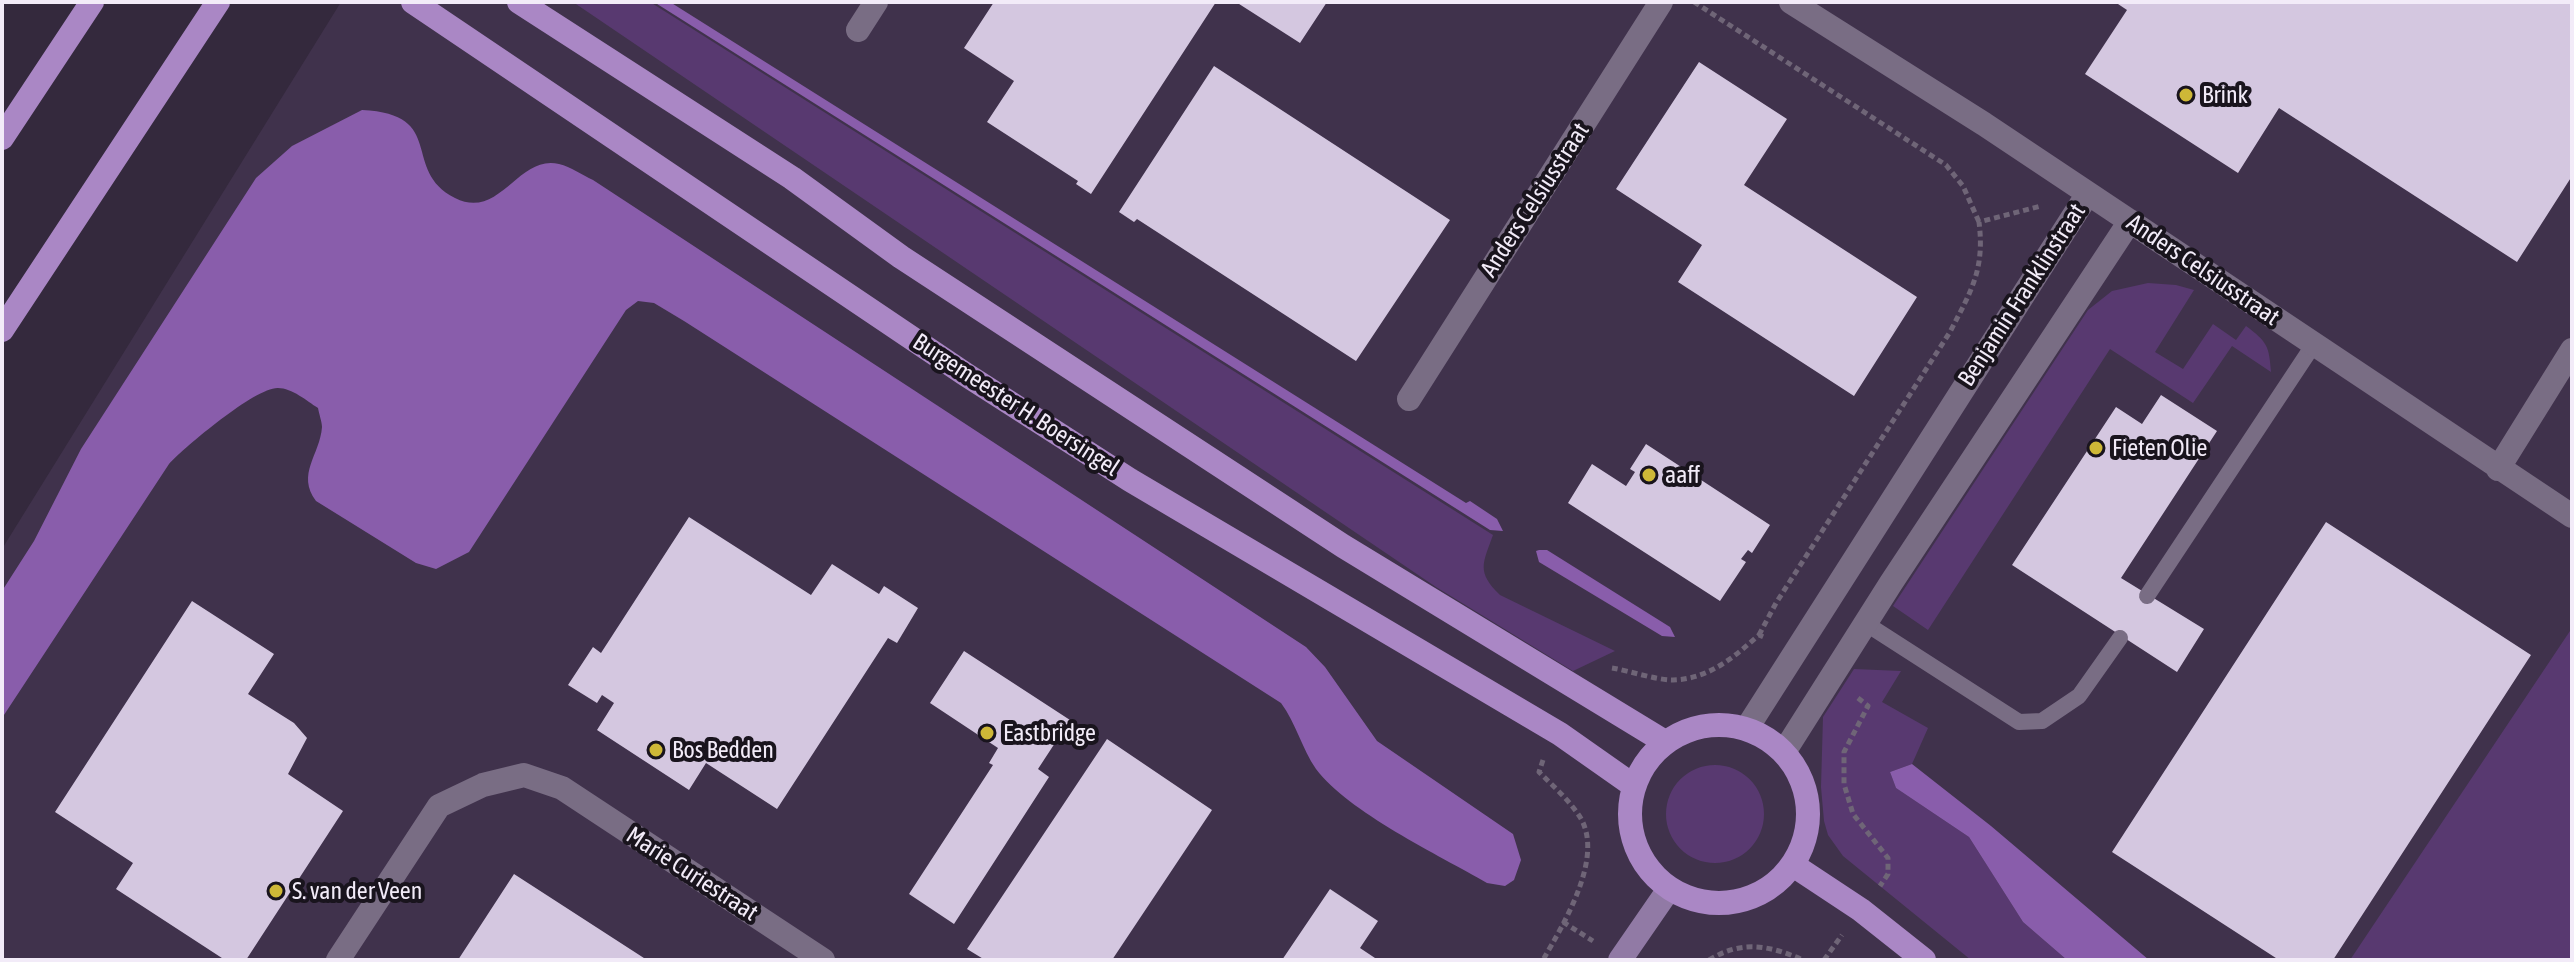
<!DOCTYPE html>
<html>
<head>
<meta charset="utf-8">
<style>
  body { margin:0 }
  #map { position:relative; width:2574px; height:962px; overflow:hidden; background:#34293d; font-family:"Asap Condensed",sans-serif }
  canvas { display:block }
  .frame { position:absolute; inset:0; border:4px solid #f2ebf8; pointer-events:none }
</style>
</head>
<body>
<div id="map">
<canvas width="2574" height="962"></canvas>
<div class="frame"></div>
</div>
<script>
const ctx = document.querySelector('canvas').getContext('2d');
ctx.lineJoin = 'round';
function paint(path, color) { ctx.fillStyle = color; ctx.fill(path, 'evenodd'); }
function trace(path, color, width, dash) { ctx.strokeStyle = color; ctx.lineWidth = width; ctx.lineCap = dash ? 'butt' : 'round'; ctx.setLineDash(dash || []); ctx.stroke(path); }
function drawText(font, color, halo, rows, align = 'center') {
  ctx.font = font + ' "Asap Condensed",sans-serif'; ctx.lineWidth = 8; ctx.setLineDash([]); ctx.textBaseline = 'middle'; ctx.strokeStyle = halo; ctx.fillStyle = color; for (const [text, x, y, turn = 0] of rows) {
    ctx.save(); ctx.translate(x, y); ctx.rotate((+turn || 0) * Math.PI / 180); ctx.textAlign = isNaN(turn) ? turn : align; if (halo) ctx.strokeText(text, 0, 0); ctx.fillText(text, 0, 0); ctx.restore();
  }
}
paint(new Path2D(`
  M 341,2 L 2572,2 L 2572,960 L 2,960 L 2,549 Z`), '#40324c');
paint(new Path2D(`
  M 573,2 L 650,2 L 1493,535 C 1483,563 1476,572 1500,595 L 1615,651 L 1573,671 L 1436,587 Z
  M 2148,283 L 2176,285 L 2194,290 L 2155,352 L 2183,369 L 2213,324 L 2236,340 L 2246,326 C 2267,342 2269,345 2271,372 L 2232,346 L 2193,403 L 2110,349 L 1928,630 L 1893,606 L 2088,310 L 2112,291 Z
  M 2572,628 L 2572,960 L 2350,960 Z
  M 1854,669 L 1901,671 L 1882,702 L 1928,728 L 1912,764 L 1890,772 L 1896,788 L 1969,837 L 2023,922 L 2067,960 L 1971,960 L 1843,856 L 1828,835 L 1824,821 L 1821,787 L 1823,717 Z
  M1666 814a49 49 0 1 1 98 0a49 49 0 1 1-98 0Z`), '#583970');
paint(new Path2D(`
  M 654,2 L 670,2 L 1466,503 L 1470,501 L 1497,519 L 1503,531 L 1490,530 Z
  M 362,110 C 448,114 400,170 455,198 C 500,221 518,154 559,164 C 571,167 582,175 593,180 L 1306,647 L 1325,667 L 1377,741 L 1513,834 L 1521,860 L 1514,880 L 1505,886 L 1487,883 C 1439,855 1348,812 1316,769 C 1302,749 1296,723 1281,703 L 684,321 L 654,303 L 638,301 L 626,310 L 469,552 L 436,569 L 416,563 L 316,501 C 296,474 320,455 322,427 C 322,422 319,414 318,408 C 307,401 292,388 278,388 C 256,387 186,446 169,464 L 2,718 L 2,591 L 34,541 L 81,449 L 256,178 L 292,146 Z
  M 1539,550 L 1547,550 L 1670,627 L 1675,637 L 1662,636 L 1539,562 L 1536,551 Z
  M 1912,764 L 1991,826 L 2149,960 L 2067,960 L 2023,922 L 1969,837 L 1896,788 L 1890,772 Z`), '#895dab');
paint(new Path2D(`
  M 994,2 L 1216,2 L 1091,194 L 1076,184 L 1078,181 L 987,122 L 1014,81 L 964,48 Z
  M 1236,2 L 1327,2 L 1300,43 Z
  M 2115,2 L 2572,2 L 2572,176 L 2517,262 L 2279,108 L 2238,173 L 2085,74 L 2127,10 Z
  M 1699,62 L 1787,119 L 1744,185 L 1917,297 L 1854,396 L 1678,282 L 1702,245 L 1616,189 Z
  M 1214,66 L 1450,220 L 1356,361 L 1137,219 L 1134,222 L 1119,212 Z
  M 2161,395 L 2217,431 L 2121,578 L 2204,629 L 2177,672 L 2012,565 L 2116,407 L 2142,424 Z
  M 1646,444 L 1770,525 L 1752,553 L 1748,550 L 1741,559 L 1746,562 L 1720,601 L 1568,503 L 1592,464 L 1626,486 L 1635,472 L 1630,469 Z
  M 689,517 L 811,595 L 832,564 L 879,594 L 884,586 L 918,608 L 897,643 L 888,638 L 777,809 L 706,763 L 689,790 L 597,730 L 614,703 L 602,695 L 597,703 L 568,685 L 593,647 L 601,653 Z
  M 2326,522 L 2531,655 L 2333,960 L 2279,960 L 2112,852 Z
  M 192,601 L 274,654 L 248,694 L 294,723 L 307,738 L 288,774 L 343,811 L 246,960 L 225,960 L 116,889 L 133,863 L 55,812 Z
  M 964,651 L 1070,720 L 1038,769 L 1049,777 L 954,924 L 909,894 L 993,765 L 989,763 L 998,748 L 930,703 Z
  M 1107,739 L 1212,810 L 1112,960 L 985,960 L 967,949 Z
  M 514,874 L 647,960 L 458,960 Z
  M 1330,889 L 1378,921 L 1360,948 L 1378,960 L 1282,960 Z`), '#d4c7e0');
trace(new Path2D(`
  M 1694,2 L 1946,165 L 1963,186 L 1979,222
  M 1759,635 L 1776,603 L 1950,332 C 1971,291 1985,270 1979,222 L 2041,206
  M 1612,668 C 1630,671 1656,680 1673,680 C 1709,679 1734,657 1759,635 L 1766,638
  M 1858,698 L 1868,706 L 1844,752 L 1844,784 L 1853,814 L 1888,858 L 1888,874 L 1880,886
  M 1543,760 L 1539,772 C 1552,785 1567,798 1578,814 C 1607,854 1564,923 1543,960
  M 1563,922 L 1593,941
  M 1709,960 C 1742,940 1768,945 1803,960
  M 1824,960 L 1842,935`), '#6f6577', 5, [6, 4]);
trace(new Path2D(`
  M 2147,596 L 2314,344
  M 1865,623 L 2019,722 L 2042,721 L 2079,696 L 2120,638`), '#796d84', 16);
trace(new Path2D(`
  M 1791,2 L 1984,124 L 2572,516
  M 858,30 L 876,2
  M 1409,399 L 1661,2
  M 2498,469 L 2572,350
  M 1747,728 L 2087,195
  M 1784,752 L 1891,583 L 2130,221
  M 338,960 L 439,806 L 483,785 L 524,775 L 562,788 L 823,960`), '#796d84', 24);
trace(new Path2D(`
  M 1620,960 L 1669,889`), '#917aa5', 24);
trace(new Path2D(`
  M 413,2 L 965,374 L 1130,480 L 1560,734 L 1634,786
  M 519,2 L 792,178 L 901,257 L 1343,546 L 1665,742
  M 2,138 L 92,2
  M 2,330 L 218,2
  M1630 814a89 89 0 1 1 178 0a89 89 0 1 1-178 0Z
  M 1793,865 L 1861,910 L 1924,960`), '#aa87c5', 24);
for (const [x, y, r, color] of [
  [2186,95,8,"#ceb837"],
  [2096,448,8,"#ceb837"],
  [1649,475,8,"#ceb837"],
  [987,733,8,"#ceb837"],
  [656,750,8,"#ceb837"],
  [276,891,8,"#ceb837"]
]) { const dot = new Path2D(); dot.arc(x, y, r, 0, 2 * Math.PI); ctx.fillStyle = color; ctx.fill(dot); trace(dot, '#19141d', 3); }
drawText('24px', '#f2ebf8', '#19141d', [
  ["Brink",2202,95],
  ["Fieten Olie",2112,448],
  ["aaff",1665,475],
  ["Eastbridge",1003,733],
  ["Bos Bedden",672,750],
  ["S. van der Veen",292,891]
], 'left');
drawText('24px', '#f2ebf8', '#19141d', [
  ["Anders Celsiusstraat",1535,200,-57],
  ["Anders Celsiusstraat",2203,270,34],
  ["Benjamin Franklinstraat",2022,295,-57],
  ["Burgemeester H. Boersingel",1016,405,33],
  ["Marie Curiestraat",692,874,33]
]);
</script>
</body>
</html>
